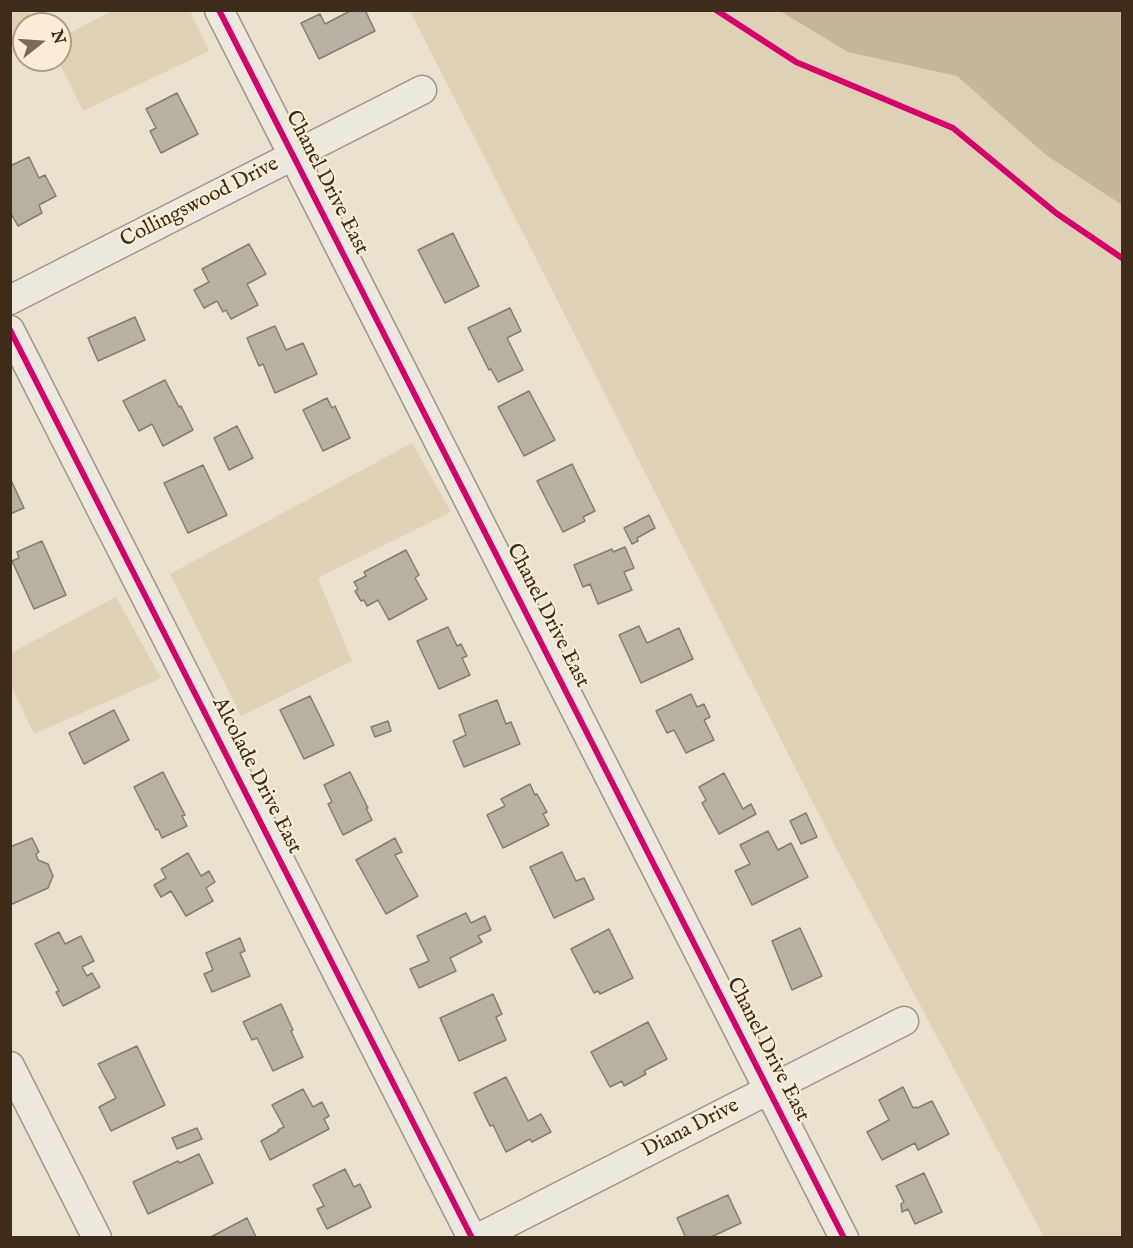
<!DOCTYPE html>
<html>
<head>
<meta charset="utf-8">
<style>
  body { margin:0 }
  #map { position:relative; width:1133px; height:1248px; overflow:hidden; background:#e9e0cd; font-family:"IM FELL English",serif }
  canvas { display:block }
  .frame { position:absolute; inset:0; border:12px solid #3e2b19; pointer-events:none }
  .north { position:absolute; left:12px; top:12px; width:60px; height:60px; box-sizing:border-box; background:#f9edd6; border:2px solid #ae9f8a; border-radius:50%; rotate:73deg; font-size:16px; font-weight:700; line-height:24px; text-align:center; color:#3e2b19 }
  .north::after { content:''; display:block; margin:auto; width:21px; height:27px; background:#7a6a58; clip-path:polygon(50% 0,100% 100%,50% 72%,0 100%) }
</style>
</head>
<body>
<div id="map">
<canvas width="1133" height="1248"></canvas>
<div class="frame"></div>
<div class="north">N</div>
</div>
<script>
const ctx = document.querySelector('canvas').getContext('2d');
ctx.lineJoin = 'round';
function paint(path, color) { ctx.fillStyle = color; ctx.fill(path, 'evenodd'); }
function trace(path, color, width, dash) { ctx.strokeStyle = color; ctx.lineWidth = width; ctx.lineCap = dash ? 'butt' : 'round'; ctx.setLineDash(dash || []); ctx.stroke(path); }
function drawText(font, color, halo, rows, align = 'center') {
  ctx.font = font + ' "IM FELL English",serif'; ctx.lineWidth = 4.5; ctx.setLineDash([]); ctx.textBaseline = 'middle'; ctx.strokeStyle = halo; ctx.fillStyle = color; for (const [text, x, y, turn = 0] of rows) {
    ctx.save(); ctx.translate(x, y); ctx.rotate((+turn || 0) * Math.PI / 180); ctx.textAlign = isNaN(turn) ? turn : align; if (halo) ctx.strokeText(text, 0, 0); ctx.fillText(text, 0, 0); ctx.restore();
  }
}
paint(new Path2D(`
  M 11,10 L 28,11 L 35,24 L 24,24 L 24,48 L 11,54 Z
  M 112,11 L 190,11 L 209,51 L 83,111 L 58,60 L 60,60 L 60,38 Z
  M 410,11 L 1122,11 L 1122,1237 L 1044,1237 L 834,844 Z
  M 412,443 L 451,512 L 318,578 L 352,661 L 241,716 L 170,574 Z
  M 116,597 L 161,678 L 34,734 L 11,685 L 11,653 Z`), '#dfd1b6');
paint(new Path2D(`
  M 780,11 L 1122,11 L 1122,205 L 1046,155 L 957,76 L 848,52 Z`), '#c6b69c');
const building = new Path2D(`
  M 352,10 L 365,10 L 375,31 L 319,59 L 301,23 L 320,14 L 325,24 Z
  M 177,93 L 198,134 L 161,153 L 150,131 L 156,128 L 146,109 Z
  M 29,157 L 39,178 L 45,175 L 56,196 L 39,205 L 42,213 L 18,226 L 10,212 L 10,166 Z
  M 453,233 L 479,286 L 445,303 L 418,250 Z
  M 249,244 L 266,274 L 247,284 L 258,305 L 231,319 L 226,310 L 223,312 L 217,301 L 204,308 L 194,290 L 209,282 L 202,269 Z
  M 510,308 L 521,331 L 507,338 L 523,370 L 498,382 L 491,369 L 489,370 L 468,328 Z
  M 135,317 L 145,340 L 98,361 L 88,338 Z
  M 275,326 L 286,350 L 303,343 L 317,374 L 275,393 L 263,364 L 259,366 L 247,338 Z
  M 165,380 L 179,407 L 181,406 L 193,430 L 163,446 L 152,424 L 139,431 L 123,401 Z
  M 529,391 L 555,440 L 524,456 L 498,407 Z
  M 327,398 L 332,408 L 335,406 L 350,438 L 323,451 L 303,410 Z
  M 237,426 L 253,458 L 229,470 L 214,438 Z
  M 572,464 L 595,511 L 583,517 L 585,521 L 563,532 L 537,481 Z
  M 203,465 L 227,515 L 188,533 L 164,483 Z
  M 10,478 L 24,508 L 10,514 Z
  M 649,515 L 655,528 L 637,538 L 638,541 L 632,544 L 624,528 Z
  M 42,541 L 66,595 L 34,609 L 12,561 L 19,558 L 17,552 Z
  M 625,547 L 634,568 L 624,572 L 632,590 L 598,604 L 590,584 L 583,587 L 574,565 L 612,549 L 613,552 Z
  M 406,550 L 419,575 L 415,578 L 427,599 L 389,620 L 378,600 L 367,606 L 364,600 L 361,601 L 355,591 L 358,589 L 354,582 L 366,576 L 364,572 Z
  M 639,626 L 647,643 L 679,628 L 693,659 L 641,683 L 619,635 Z
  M 448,627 L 457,646 L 461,644 L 467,656 L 462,658 L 470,675 L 439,689 L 417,641 Z
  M 691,694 L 697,707 L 704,704 L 710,717 L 704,720 L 714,740 L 686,753 L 674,730 L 667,733 L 656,711 Z
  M 310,696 L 334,745 L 304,759 L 280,710 Z
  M 497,700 L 506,724 L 511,722 L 520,744 L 464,767 L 453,741 L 466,735 L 459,715 Z
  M 114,710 L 129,740 L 84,764 L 69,733 Z
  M 388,721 L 391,731 L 375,737 L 371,727 Z
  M 163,772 L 185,815 L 182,816 L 187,826 L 162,838 L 158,829 L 156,830 L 134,787 Z
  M 350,772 L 368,808 L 366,808 L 372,820 L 343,835 L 328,804 L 332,802 L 324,785 Z
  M 724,773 L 743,809 L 751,804 L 756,814 L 719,834 L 702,803 L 706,800 L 699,787 Z
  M 530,784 L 535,795 L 537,794 L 547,812 L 543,814 L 549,825 L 503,848 L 487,815 L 505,806 L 501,799 Z
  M 806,813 L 817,837 L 801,844 L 790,821 Z
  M 768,831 L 778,850 L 791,843 L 808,877 L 752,905 L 735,871 L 750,864 L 740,845 Z
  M 32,838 L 39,852 L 36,854 L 38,860 L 48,864 L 53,876 L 48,888 L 10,905 L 10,847 Z
  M 395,838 L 402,852 L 395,855 L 418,896 L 386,914 L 356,860 Z
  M 562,852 L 576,881 L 584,878 L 594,899 L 554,918 L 530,867 Z
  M 188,853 L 201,876 L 209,871 L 215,882 L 206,888 L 213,901 L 186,916 L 171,891 L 161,897 L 154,885 L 166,878 L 161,869 Z
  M 466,913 L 471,923 L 485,916 L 491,930 L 478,936 L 482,942 L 450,958 L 456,971 L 419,988 L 410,969 L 429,961 L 417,936 Z
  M 800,928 L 822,976 L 792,990 L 772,941 Z
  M 609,929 L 633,978 L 600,994 L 598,991 L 594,993 L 571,949 Z
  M 59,932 L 65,944 L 81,936 L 94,961 L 82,967 L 87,976 L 92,973 L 100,987 L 63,1006 L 56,992 L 59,991 L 35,944 Z
  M 240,938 L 245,951 L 240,953 L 250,976 L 212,992 L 204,974 L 213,970 L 206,953 Z
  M 493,994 L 502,1014 L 496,1017 L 506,1040 L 459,1061 L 440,1018 Z
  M 281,1004 L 293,1030 L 291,1031 L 303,1057 L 273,1071 L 257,1038 L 252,1040 L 243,1022 Z
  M 648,1022 L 667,1059 L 644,1071 L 646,1074 L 624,1086 L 622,1081 L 610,1087 L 591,1052 Z
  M 137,1046 L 165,1105 L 111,1131 L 99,1107 L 116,1098 L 98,1064 Z
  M 506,1077 L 528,1121 L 541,1114 L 551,1132 L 532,1142 L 530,1139 L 506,1152 L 493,1125 L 490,1126 L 474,1093 Z
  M 903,1087 L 913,1108 L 916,1107 L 917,1108 L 932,1101 L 949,1134 L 918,1150 L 915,1143 L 882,1160 L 867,1132 L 889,1120 L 879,1100 Z
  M 303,1089 L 313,1107 L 322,1102 L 329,1116 L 324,1119 L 329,1129 L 270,1160 L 261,1141 L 279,1131 L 278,1130 L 284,1127 L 272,1105 Z
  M 197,1128 L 202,1139 L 177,1149 L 172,1138 Z
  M 199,1154 L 213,1183 L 148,1214 L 133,1182 L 178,1161 L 180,1163 Z
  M 345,1169 L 354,1187 L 360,1184 L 371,1207 L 327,1229 L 317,1209 L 324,1206 L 313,1185 Z
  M 924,1173 L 942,1212 L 915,1224 L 908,1209 L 902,1212 L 901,1204 L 904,1202 L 896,1186 Z
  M 728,1195 L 741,1223 L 709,1238 L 686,1238 L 677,1218 Z
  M 247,1218 L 256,1237 L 209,1238 Z`);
paint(building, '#b8b0a2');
trace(building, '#847c71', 1.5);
const minor = new Path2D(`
  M 219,10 L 844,1238
  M 10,300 L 422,90
  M 10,330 L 472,1238
  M 10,1066 L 97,1238
  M 478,1238 L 904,1021`);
trace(minor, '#9d9588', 31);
trace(minor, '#ede8de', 28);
trace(new Path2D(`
  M 219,10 L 844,1238
  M 716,10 L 796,62 L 953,128 L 1056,213 L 1122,258
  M 10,330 L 472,1238`), '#d6006c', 6);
drawText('21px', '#3e2b19', '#f9edd6', [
  ["Chanel Drive East",326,183,63],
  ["Collingswood Drive",200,203,-27],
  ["Chanel Drive East",547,616,63],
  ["Alcolade Drive East",256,776,63],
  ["Chanel Drive East",767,1050,63],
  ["Diana Drive",691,1129,-27]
]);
</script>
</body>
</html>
